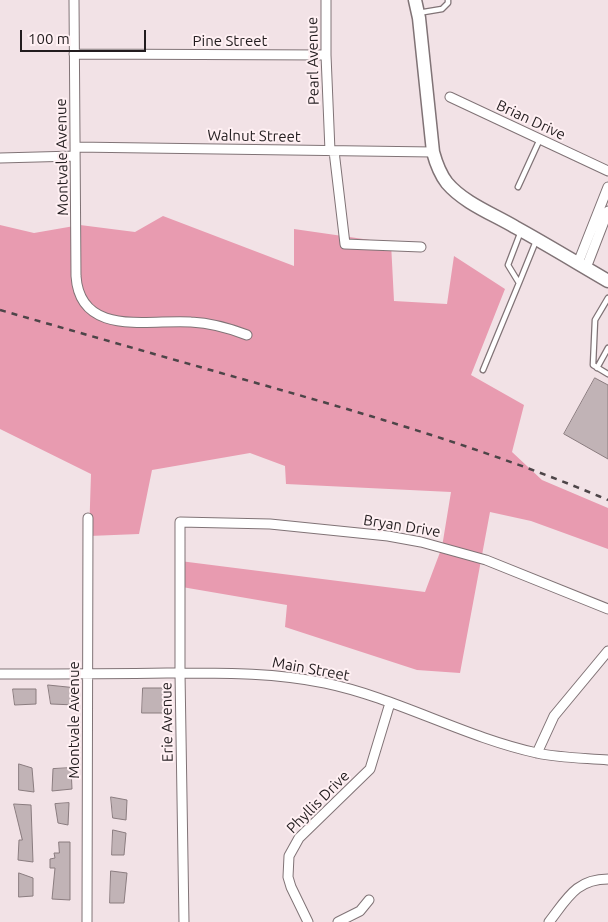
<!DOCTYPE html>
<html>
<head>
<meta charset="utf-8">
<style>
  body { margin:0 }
  #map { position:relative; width:608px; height:922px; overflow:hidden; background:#f2e2e6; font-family:Ubuntu,sans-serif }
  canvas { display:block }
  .scale { position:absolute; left:20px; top:30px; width:126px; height:22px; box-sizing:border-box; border:2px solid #221c1e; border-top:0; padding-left:6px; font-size:15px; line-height:18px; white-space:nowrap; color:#221c1e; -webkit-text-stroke:4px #fff0f3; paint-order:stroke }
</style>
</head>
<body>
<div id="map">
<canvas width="608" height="922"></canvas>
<div class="scale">100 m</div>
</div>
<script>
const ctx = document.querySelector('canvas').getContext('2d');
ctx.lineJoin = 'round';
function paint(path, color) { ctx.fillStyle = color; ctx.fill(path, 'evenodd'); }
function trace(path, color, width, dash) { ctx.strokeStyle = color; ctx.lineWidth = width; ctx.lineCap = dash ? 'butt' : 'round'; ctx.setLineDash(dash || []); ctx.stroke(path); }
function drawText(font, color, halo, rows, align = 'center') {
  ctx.font = font + ' Ubuntu,sans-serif'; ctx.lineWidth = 4; ctx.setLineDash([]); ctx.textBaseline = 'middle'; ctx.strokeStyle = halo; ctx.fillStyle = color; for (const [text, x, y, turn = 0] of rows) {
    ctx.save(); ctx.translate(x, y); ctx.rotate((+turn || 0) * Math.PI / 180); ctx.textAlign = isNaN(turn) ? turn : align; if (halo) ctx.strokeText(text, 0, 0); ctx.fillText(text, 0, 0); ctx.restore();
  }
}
paint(new Path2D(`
  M 163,216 L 294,266 L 294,229 L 391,243 L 394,301 L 447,304 L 454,256 L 505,289 L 471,375 L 524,405 L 512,452 L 542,480 L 608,508 L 608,549 L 531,521 L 490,512 L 460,673 L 417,670 L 285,627 L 287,605 L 182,587 L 180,561 L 425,592 L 442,547 L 451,492 L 286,484 L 285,466 L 250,453 L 152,470 L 139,534 L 89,536 L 91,474 L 0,429 L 0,225 L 34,233 L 80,225 L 135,232 Z`), '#e89bb0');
const building = new Path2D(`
  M 595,378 L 608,385 L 608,459 L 564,434 Z
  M 48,685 L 77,688 L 75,705 L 51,704 Z
  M 143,688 L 165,688 L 164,713 L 142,713 Z
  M 13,689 L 36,689 L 36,704 L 15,705 Z
  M 19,764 L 32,768 L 34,792 L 19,790 Z
  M 71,768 L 72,789 L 52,791 L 53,769 Z
  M 111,797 L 127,800 L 126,820 L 113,818 Z
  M 69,803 L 68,825 L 58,823 L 55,804 Z
  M 14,804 L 31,805 L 33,862 L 18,860 L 19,840 L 22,840 Z
  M 113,830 L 126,833 L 124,855 L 112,855 Z
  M 59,842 L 70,842 L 70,900 L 52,899 L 55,868 L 50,868 L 50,859 L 55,858 L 54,853 L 59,853 Z
  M 111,871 L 127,873 L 124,903 L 110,903 Z
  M 19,873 L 33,878 L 33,896 L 19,897 Z`);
paint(building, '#c1b3b6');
trace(building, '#8a7c7f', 1);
const lane = new Path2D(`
  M 418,13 L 442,9 L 448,3 L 448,0
  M 518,187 L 540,139
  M 521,231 L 508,265 L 519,283 L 536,241
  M 608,298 L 595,320 L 593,365 L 608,374
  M 597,368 L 608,348
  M 483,370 L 519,283`);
const street = new Path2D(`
  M 74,0 L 76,276 C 80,338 150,319 191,322 C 211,323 229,328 247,335
  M 326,0 L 326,55 L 330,151
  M 74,54 L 326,55
  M 450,97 L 608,171
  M 75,147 L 433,152
  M 334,151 L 345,244 L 421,247
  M 0,158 L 75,156
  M 578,263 L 608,187
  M 586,268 L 608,211
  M 0,674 C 56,674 111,674 167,673 C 220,673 272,672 325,683 C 397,698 464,737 537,753 C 560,758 584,758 608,760
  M 537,753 L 554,716 L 608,651
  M 87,922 L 88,518
  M 184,922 L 180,673 L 180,522 L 270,524 L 388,536 L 421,542 L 486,560 L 608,609
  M 308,922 L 291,887 L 288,877 L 289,856 L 299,838 L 370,769 L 390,703
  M 338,922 L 360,911 L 369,900
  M 549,922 C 567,899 576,879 608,879`);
const primary = new Path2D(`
  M 415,0 L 419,18 L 433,152 C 436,163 440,174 447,183 C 464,203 493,214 515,227 C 546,244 577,263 608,281`);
trace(lane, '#807376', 7);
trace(street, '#807376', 11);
trace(primary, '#807376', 15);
trace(lane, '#fff', 4.5);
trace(street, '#fff', 9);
trace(primary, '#fff', 12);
trace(new Path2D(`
  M 0,310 C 91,336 182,362 274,388 C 387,420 500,454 608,500`), '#4d4548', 2.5, [6, 6]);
drawText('15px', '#221c1e', '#fff0f3', [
  ["Pine Street",230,41],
  ["Pearl Avenue",313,61,-91],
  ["Brian Drive",531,120,25],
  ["Walnut Street",254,136,1],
  ["Montvale Avenue",62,157,-91],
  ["Bryan Drive",402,526,9],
  ["Main Street",311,669,10],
  ["Montvale Avenue",74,720,-90],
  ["Erie Avenue",167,722,-91],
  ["Phyllis Drive",318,802,-45]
]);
</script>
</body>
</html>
